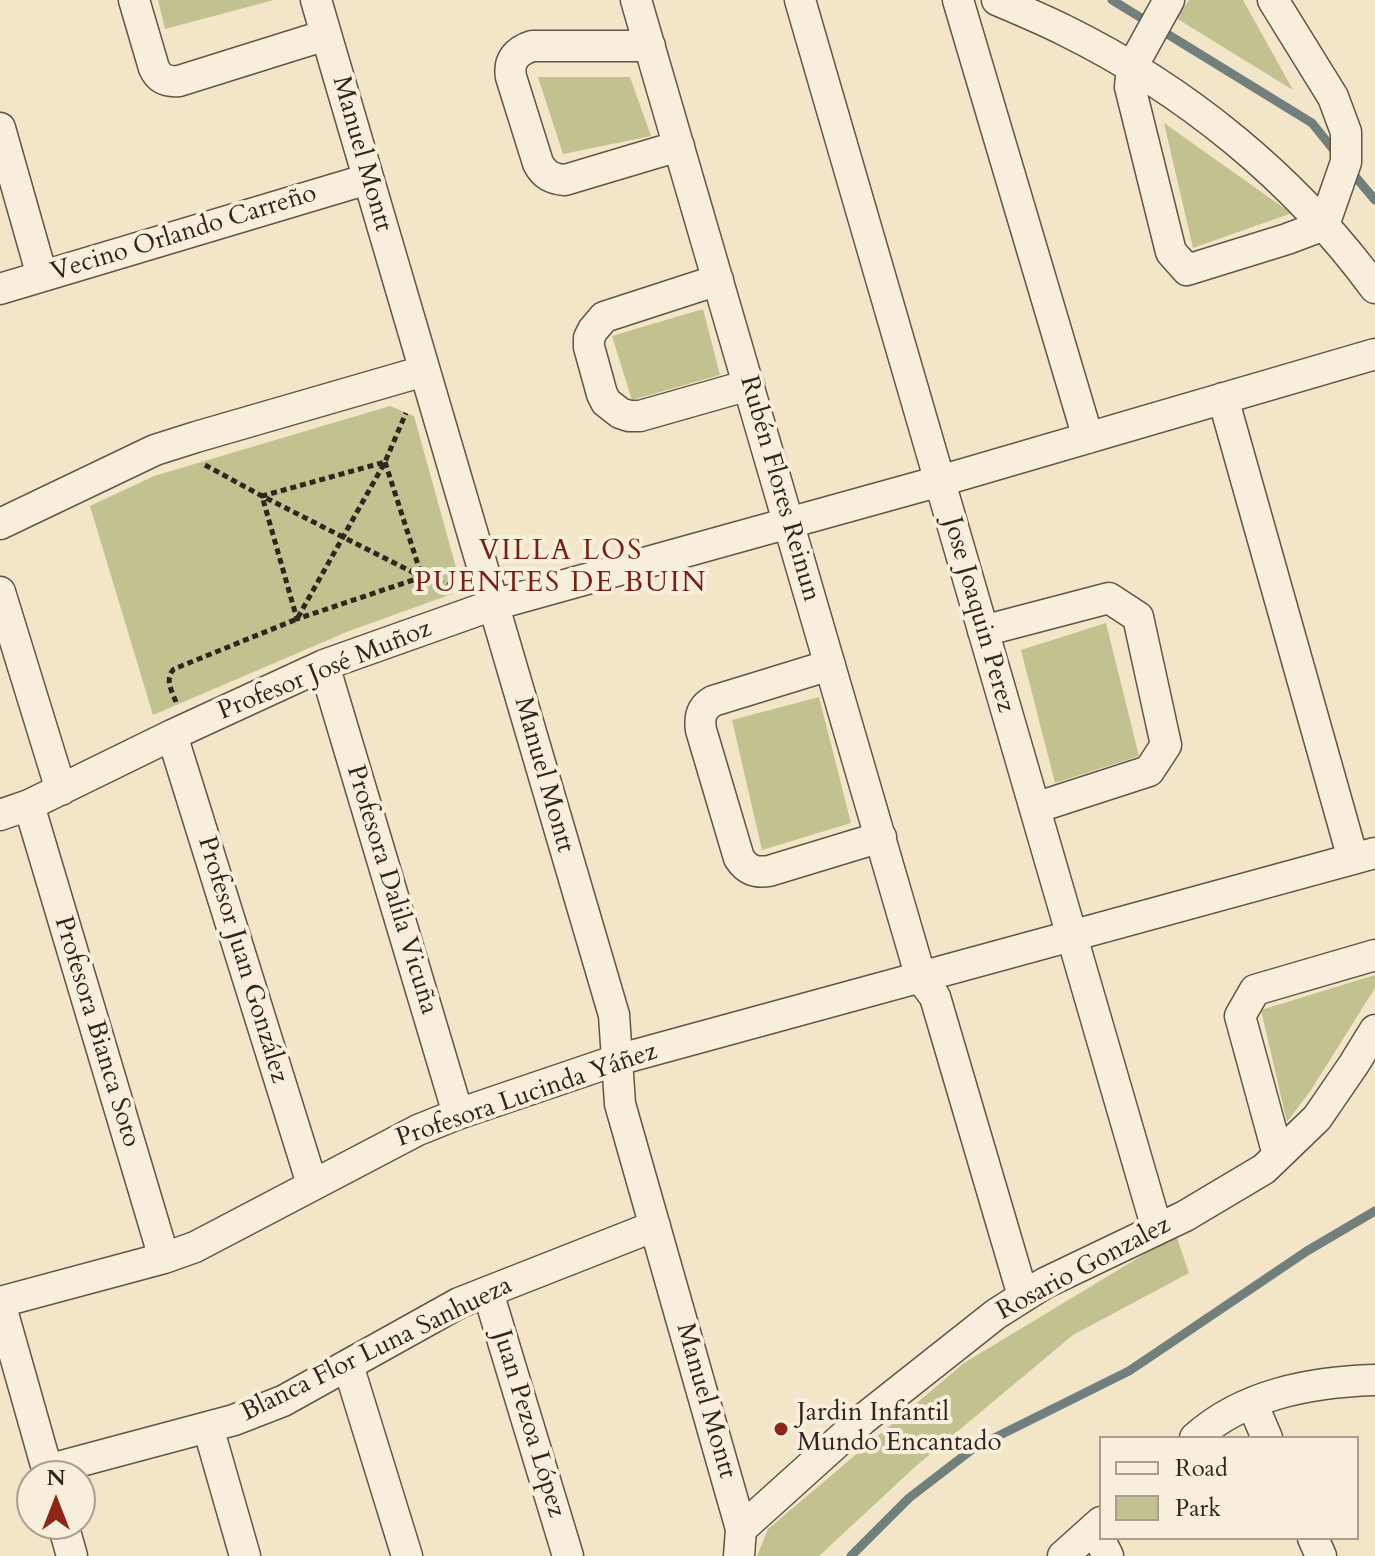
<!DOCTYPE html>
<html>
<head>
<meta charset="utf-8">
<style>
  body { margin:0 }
  #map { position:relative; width:1375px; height:1556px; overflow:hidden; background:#f2e5c8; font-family:Cardo,serif }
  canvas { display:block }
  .legend { position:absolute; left:1099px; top:1436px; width:260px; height:104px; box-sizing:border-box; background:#f7eedb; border:2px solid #a89e8f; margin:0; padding:10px 14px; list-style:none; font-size:24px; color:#32251e }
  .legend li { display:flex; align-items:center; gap:16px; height:40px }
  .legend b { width:40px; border:2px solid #a89e8f }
  .north { position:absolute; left:16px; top:1460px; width:80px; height:80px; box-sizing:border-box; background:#f7eedb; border:2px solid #a89e8f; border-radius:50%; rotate:0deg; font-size:22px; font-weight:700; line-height:32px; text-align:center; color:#32251e }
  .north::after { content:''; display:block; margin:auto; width:28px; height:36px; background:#8f2418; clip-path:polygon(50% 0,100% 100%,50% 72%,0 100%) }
</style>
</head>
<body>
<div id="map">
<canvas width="1375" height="1556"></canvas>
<ul class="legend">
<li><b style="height:10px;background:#f7eedb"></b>Road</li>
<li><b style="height:22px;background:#c2c290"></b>Park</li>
</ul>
<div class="north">N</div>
</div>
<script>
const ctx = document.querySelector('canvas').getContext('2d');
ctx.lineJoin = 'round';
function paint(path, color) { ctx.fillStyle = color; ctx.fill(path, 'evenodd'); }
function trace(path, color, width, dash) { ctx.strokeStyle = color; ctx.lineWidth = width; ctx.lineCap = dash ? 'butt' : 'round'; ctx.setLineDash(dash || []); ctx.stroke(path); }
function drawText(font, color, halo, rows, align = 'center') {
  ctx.font = font + ' Cardo,serif'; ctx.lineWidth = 8; ctx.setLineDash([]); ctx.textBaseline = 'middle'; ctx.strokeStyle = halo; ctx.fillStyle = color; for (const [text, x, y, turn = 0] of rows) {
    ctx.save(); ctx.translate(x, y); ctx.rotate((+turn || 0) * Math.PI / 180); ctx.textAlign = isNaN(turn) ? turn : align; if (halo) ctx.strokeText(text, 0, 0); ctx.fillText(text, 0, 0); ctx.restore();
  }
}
paint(new Path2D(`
  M 158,0 L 274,0 L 165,29 Z
  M 1189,0 L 1243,0 L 1293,90 L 1176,18 Z
  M 538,77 L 630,77 L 651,136 L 563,154 Z
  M 1164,123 L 1291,213 L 1292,213 L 1193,248 Z
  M 703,309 L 720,375 L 632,400 L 612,336 Z
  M 390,406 L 414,416 L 457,571 L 452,594 L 349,631 L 153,715 L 90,506 L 154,476 Z
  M 1106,623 L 1139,756 L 1055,783 L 1021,650 Z
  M 819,697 L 851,823 L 762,850 L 732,720 Z
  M 1375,975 L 1375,988 L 1311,1090 L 1287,1122 L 1261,1010 Z
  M 1176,1235 L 1189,1273 L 1073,1335 L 916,1466 L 819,1556 L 757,1556 L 768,1529 L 964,1363 Z`), '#c2c290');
trace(new Path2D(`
  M 1112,0 L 1312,123 L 1337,154
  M 1349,169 L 1375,200
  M 851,1556 L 909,1498 L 974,1448 L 1129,1371 L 1307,1251 L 1375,1211`), '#72807d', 9);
const minor = new Path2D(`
  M 134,0 L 154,68 C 159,79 167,82 179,81 L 326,35
  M 316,0 L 614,1015 L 620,1104 L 741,1529 L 739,1556
  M 636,0 L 921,978 L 935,997 L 1023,1296
  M 800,0 L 1157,1229
  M 958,0 L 1088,438
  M 997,0 C 1020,10 1042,19 1064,30 C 1186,90 1294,178 1375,288
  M 1169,0 L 1132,67 L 1130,87 L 1171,252 L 1187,270 L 1287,239 L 1324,225 L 1346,162 L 1346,132 L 1333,97 L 1273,0
  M 650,46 L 532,46 C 517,51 508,60 511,77 L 538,163 C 544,175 552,179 565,180 L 679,146
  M 0,128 L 42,276
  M 718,280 L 604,317 L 593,330 L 589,338 L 589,347 L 602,394 L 606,402 L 620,413 L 629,416 L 640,416 L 749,385
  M 0,289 L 368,179
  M 1223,398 L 1353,859
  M 0,524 L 155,450 L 196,437 L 424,371
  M 0,592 L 61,790
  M 983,631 L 1109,598 L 1138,617 L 1166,745 L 1149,771 L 1035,808
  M 324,665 L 458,1114
  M 830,665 L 713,701 C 701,708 699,717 701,730 L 739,858 C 747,870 755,873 769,871 L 881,837
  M 172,735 L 312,1184
  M 29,805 L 164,1258
  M 0,815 L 29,805 L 172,735 L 324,665 L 493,605 L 940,481 L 1375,354
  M 1278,1155 L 1240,1016 L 1255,990 L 1375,955
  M 488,1292 L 568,1556
  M 0,1302 L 164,1258 L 195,1247 L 418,1130 L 458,1114 L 617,1060 L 1375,853
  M 0,1303 L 49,1476
  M 348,1365 L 407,1556
  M 1252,1403 L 1267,1438
  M 208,1427 L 245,1556
  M 1195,1438 C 1244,1394 1311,1382 1375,1380
  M 47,1470 L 234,1420 L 283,1401 L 459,1303 L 655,1226
  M 63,1524 L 72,1556
  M 1094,1528 L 1108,1556
  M 741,1529 L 862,1420 L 996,1314 L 1045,1283 L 1185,1216 L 1264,1169 L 1317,1118 L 1354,1064 L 1375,1030
  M 1313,1538 L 1321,1556
  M 1063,1556 L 1101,1522`);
trace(minor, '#625548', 33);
trace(new Path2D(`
  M 385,462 L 422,577 L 297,619 L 262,496 Z
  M 205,465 L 262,496 L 422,577 L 455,587
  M 176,702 C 172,691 164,679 174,669 L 297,619 L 385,462 L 406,413`), '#32251e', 5, [6, 4]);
trace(minor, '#f7eedb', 30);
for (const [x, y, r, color] of [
  [781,1429,8,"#8f2418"]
]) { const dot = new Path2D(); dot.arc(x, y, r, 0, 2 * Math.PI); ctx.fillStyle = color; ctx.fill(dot); trace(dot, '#f7eedb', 3); }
drawText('26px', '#32251e', '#f7eedb', [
  ["Manuel Montt",361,154,74],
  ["Vecino Orlando Carreño",184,234,-17],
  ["Rubén Flores Reinun",779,489,74],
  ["Jose Joaquin Perez",978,615,74],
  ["Profesor José Muñoz",325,671,-22],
  ["Manuel Montt",543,775,74],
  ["Profesora Dalila Vicuña",391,890,73],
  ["Profesor Juan González",242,960,73],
  ["Profesora Bianca Soto",96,1032,73],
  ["Profesora Lucinda Yáñez",527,1096,-19],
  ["Rosario Gonzalez",1084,1269,-28],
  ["Blanca Flor Luna Sanhueza",377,1350,-26],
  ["Manuel Montt",705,1401,74],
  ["Juan Pezoa López",528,1424,73]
]);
drawText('26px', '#32251e', '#f7eedb', [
  ["Jardin Infantil",797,1414],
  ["Mundo Encantado",797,1444]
], 'left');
ctx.letterSpacing = '2px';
drawText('28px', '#7a1f14', '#f7eedb', [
  ["VILLA LOS",561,553],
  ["PUENTES DE BUIN",561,585]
]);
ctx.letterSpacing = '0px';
</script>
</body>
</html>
